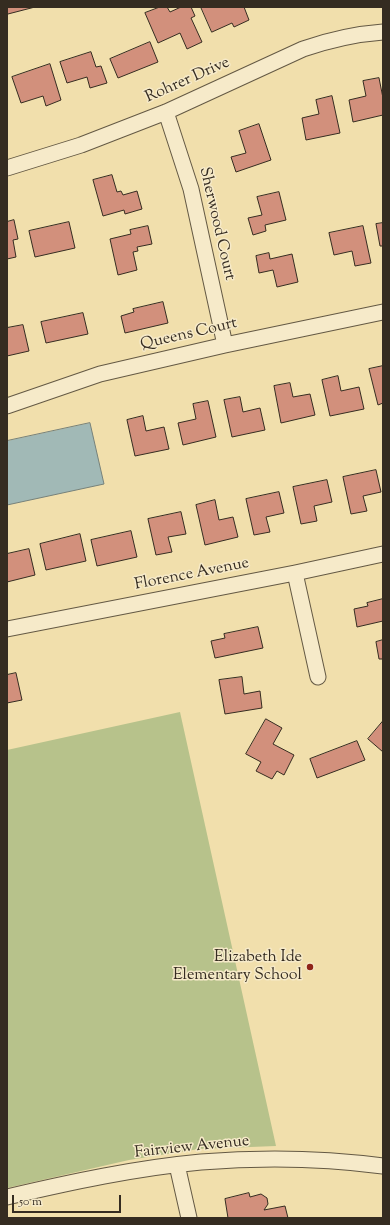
<!DOCTYPE html>
<html>
<head>
<meta charset="utf-8">
<style>
  body { margin:0 }
  #map { position:relative; width:390px; height:1225px; overflow:hidden; background:#f1dfac; font-family:"Sorts Mill Goudy",serif }
  canvas { display:block }
  .frame { position:absolute; inset:0; border:8px solid #352c21; pointer-events:none }
  .scale { position:absolute; left:12px; top:1195px; width:109px; height:18px; box-sizing:border-box; border:2px solid #352c21; border-top:0; padding-left:5px; font-size:12px; line-height:14px; white-space:nowrap; color:#352c21; -webkit-text-stroke:3px #f6eac9; paint-order:stroke }
</style>
</head>
<body>
<div id="map">
<canvas width="390" height="1225"></canvas>
<div class="frame"></div>
<div class="scale">50 m</div>
</div>
<script>
const ctx = document.querySelector('canvas').getContext('2d');
ctx.lineJoin = 'round';
function paint(path, color) { ctx.fillStyle = color; ctx.fill(path, 'evenodd'); }
function trace(path, color, width, dash) { ctx.strokeStyle = color; ctx.lineWidth = width; ctx.lineCap = dash ? 'butt' : 'round'; ctx.setLineDash(dash || []); ctx.stroke(path); }
function drawText(font, color, halo, rows, align = 'center') {
  ctx.font = font + ' "Sorts Mill Goudy",serif'; ctx.lineWidth = 3; ctx.setLineDash([]); ctx.textBaseline = 'middle'; ctx.strokeStyle = halo; ctx.fillStyle = color; for (const [text, x, y, turn = 0] of rows) {
    ctx.save(); ctx.translate(x, y); ctx.rotate((+turn || 0) * Math.PI / 180); ctx.textAlign = isNaN(turn) ? turn : align; if (halo) ctx.strokeText(text, 0, 0); ctx.fillText(text, 0, 0); ctx.restore();
  }
}
paint(new Path2D(`
  M 180,712 L 276,1146 L 199,1149 L 129,1160 L 7,1188 L 7,750 Z`), '#b7c28b');
const water = new Path2D(`
  M 90,423 L 104,484 L 7,505 L 7,441 Z`);
paint(water, '#a1b9b6');
trace(water, '#76817a', 1);
const building = new Path2D(`
  M 7,7 L 35,7 L 8,14 Z
  M 160,7 L 167,7 L 170,12 L 181,7 L 191,7 L 195,16 L 191,18 L 202,42 L 187,49 L 180,33 L 158,43 L 145,13 Z
  M 201,7 L 244,7 L 249,20 L 234,27 L 232,23 L 212,32 Z
  M 150,42 L 158,62 L 118,78 L 110,59 Z
  M 91,52 L 96,67 L 101,66 L 107,83 L 90,88 L 87,77 L 67,83 L 60,62 Z
  M 50,64 L 61,100 L 46,106 L 43,96 L 21,103 L 12,77 Z
  M 379,78 L 383,98 L 383,115 L 353,122 L 349,100 L 366,96 L 363,81 Z
  M 332,96 L 340,133 L 306,140 L 302,118 L 319,114 L 316,100 Z
  M 259,124 L 271,160 L 236,172 L 231,157 L 246,153 L 239,131 Z
  M 112,175 L 117,192 L 121,191 L 123,195 L 137,191 L 142,209 L 125,214 L 124,210 L 103,216 L 93,180 Z
  M 279,192 L 286,220 L 265,225 L 266,231 L 253,235 L 248,218 L 262,215 L 257,197 Z
  M 14,220 L 18,239 L 13,240 L 16,257 L 7,259 L 7,222 Z
  M 69,222 L 75,248 L 35,257 L 29,231 Z
  M 383,223 L 383,246 L 380,246 L 376,224 Z
  M 148,226 L 152,244 L 137,247 L 138,251 L 133,252 L 137,270 L 118,275 L 110,239 L 131,234 L 130,230 Z
  M 363,226 L 371,263 L 355,266 L 352,251 L 334,255 L 329,233 Z
  M 269,253 L 270,259 L 292,254 L 298,282 L 277,287 L 273,270 L 259,273 L 256,256 Z
  M 163,302 L 168,323 L 125,333 L 121,316 L 134,312 L 133,309 Z
  M 83,313 L 88,334 L 46,343 L 41,322 Z
  M 23,325 L 29,351 L 7,356 L 7,328 Z
  M 383,366 L 383,403 L 378,405 L 369,369 Z
  M 338,376 L 341,391 L 359,387 L 364,409 L 330,416 L 322,380 Z
  M 290,383 L 293,397 L 310,394 L 315,415 L 281,423 L 274,386 Z
  M 240,397 L 243,412 L 260,408 L 265,430 L 232,437 L 224,400 Z
  M 208,401 L 216,437 L 183,445 L 178,423 L 196,419 L 193,404 Z
  M 143,416 L 146,431 L 164,427 L 169,449 L 135,456 L 127,420 Z
  M 376,470 L 381,492 L 363,496 L 367,511 L 351,514 L 343,477 Z
  M 327,480 L 332,502 L 314,506 L 317,521 L 301,524 L 293,487 Z
  M 279,492 L 284,513 L 266,517 L 270,532 L 254,535 L 246,499 Z
  M 215,500 L 219,520 L 233,517 L 238,537 L 205,545 L 196,505 Z
  M 181,512 L 186,534 L 168,537 L 172,552 L 156,555 L 148,519 Z
  M 131,531 L 137,557 L 97,566 L 91,540 Z
  M 80,534 L 86,561 L 46,570 L 40,544 Z
  M 29,549 L 35,575 L 7,582 L 7,554 Z
  M 383,599 L 383,621 L 357,627 L 354,609 L 368,606 L 367,603 Z
  M 258,627 L 263,648 L 215,658 L 211,641 L 225,638 L 224,634 Z
  M 383,640 L 383,659 L 379,659 L 376,642 Z
  M 16,673 L 22,700 L 7,703 L 7,675 Z
  M 242,677 L 244,694 L 260,691 L 262,708 L 225,714 L 219,680 Z
  M 266,719 L 282,728 L 273,744 L 294,755 L 284,775 L 277,771 L 272,779 L 256,771 L 261,762 L 246,754 Z
  M 383,721 L 383,752 L 368,739 Z
  M 357,741 L 365,760 L 317,778 L 310,759 Z
  M 249,1193 L 250,1197 L 261,1194 L 267,1198 L 268,1204 L 264,1210 L 285,1206 L 288,1218 L 228,1218 L 225,1199 Z`);
paint(building, '#d2907c');
trace(building, '#352c21', 1);
const minor = new Path2D(`
  M 166,112 L 191,189 L 225,345
  M 7,168 L 81,145 L 166,112 L 303,49 C 329,40 356,34 383,32
  M 7,406 L 100,374 L 225,345 L 383,312
  M 295,573 L 318,677
  M 7,629 L 295,573 L 383,554
  M 177,1165 L 189,1218
  M 7,1197 C 71,1182 136,1168 201,1162 C 262,1157 323,1158 383,1166`);
trace(minor, '#645944', 17);
trace(minor, '#f6eac9', 15);
for (const [x, y, r, color] of [
  [310,967,4,"#8f2418"]
]) { const dot = new Path2D(); dot.arc(x, y, r, 0, 2 * Math.PI); ctx.fillStyle = color; ctx.fill(dot); trace(dot, '#f6eac9', 1.5); }
drawText('16px', '#352c21', '#f6eac9', [
  ["Rohrer Drive",188,81,-24],
  ["Sherwood Court",216,224,77],
  ["Queens Court",189,335,-13],
  ["Florence Avenue",192,575,-11],
  ["Fairview Avenue",192,1148,-6]
]);
drawText('16px', '#352c21', '#f6eac9', [
  ["Elizabeth Ide",302,958],
  ["Elementary School",302,976]
], 'right');
</script>
</body>
</html>
